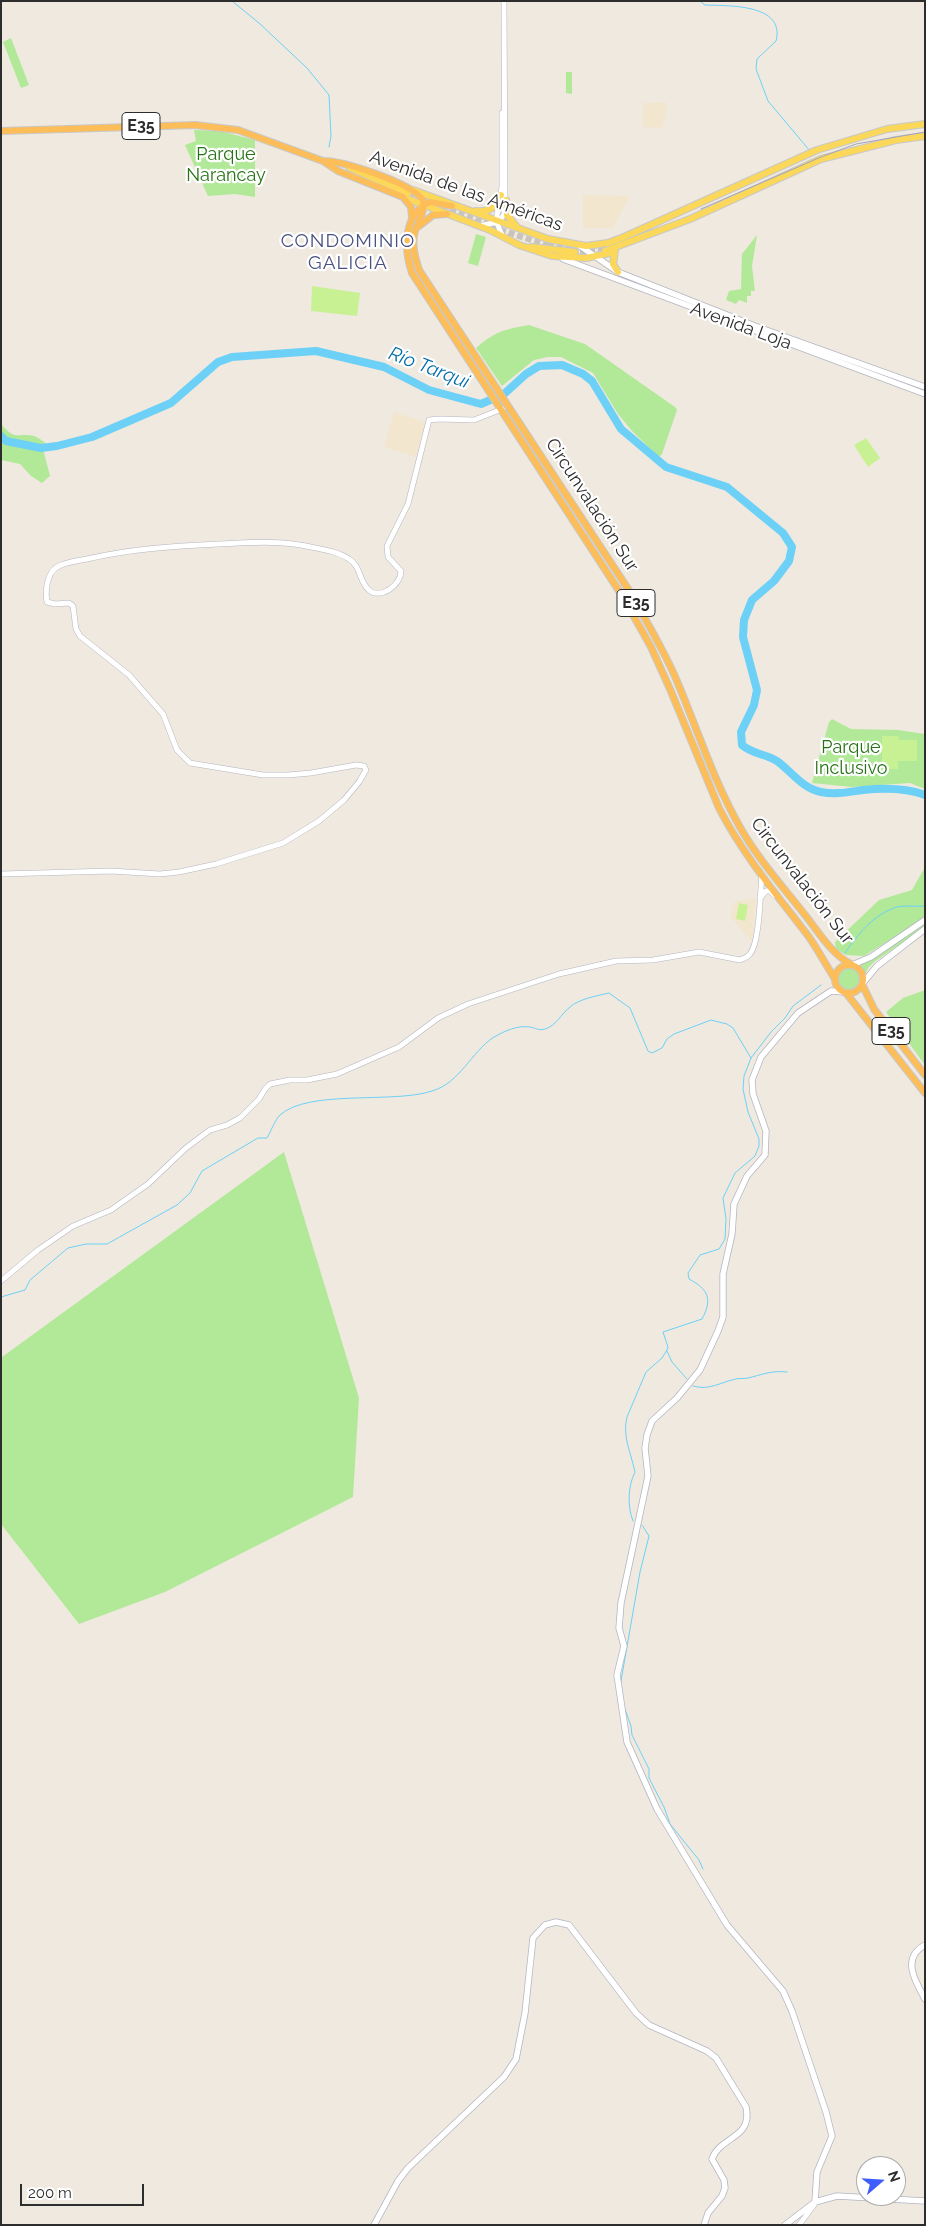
<!DOCTYPE html>
<html>
<head>
<meta charset="utf-8">
<style>
  body { margin:0 }
  #map { position:relative; width:926px; height:2226px; overflow:hidden; background:#efe9df; font-family:Raleway,sans-serif }
  canvas { display:block }
  .frame { position:absolute; inset:0; border:2px solid #2d2d2d; pointer-events:none }
  .north { position:absolute; left:856px; top:2156px; width:50px; height:50px; box-sizing:border-box; background:#fff; border:1px solid #ababab; border-radius:50%; rotate:71deg; font-size:14px; font-weight:700; line-height:20px; text-align:center; color:#2d2d2d }
  .north::after { content:''; display:block; margin:auto; width:18px; height:22px; background:#3d5dff; clip-path:polygon(50% 0,100% 100%,50% 72%,0 100%) }
  .scale { position:absolute; left:20px; top:2184px; width:124px; height:22px; box-sizing:border-box; border:2px solid #2d2d2d; border-top:0; padding-left:6px; font-size:15px; line-height:18px; white-space:nowrap; color:#2d2d2d; -webkit-text-stroke:4px #fff; paint-order:stroke }
</style>
</head>
<body>
<div id="map">
<canvas width="926" height="2226"></canvas>
<div class="frame"></div>
<div class="north">N</div>
<div class="scale">200 m</div>
</div>
<script>
const ctx = document.querySelector('canvas').getContext('2d');
ctx.lineJoin = 'round';
function paint(path, color) { ctx.fillStyle = color; ctx.fill(path, 'evenodd'); }
function trace(path, color, width, dash) { ctx.strokeStyle = color; ctx.lineWidth = width; ctx.lineCap = dash ? 'butt' : 'round'; ctx.setLineDash(dash || []); ctx.stroke(path); }
function drawText(font, color, halo, rows, align = 'center') {
  ctx.font = font + ' Raleway,sans-serif'; ctx.lineWidth = 4.5; ctx.setLineDash([]); ctx.textBaseline = 'middle'; ctx.strokeStyle = halo; ctx.fillStyle = color; for (const [text, x, y, turn = 0] of rows) {
    ctx.save(); ctx.translate(x, y); ctx.rotate((+turn || 0) * Math.PI / 180); ctx.textAlign = isNaN(turn) ? turn : align; if (halo) ctx.strokeText(text, 0, 0); ctx.fillText(text, 0, 0); ctx.restore();
  }
}
paint(new Path2D(`
  M 666,102 L 666,116 L 662,128 L 642,127 L 643,103 Z
  M 583,195 L 630,196 L 613,228 L 583,228 Z
  M 394,412 L 425,422 L 416,457 L 384,447 Z
  M 754,898 L 756,900 L 752,942 L 730,916 L 734,902 Z`), '#f2e7ce');
paint(new Path2D(`
  M 11,38 L 29,85 L 21,88 L 3,42 Z
  M 566,72 L 572,72 L 572,94 L 566,93 Z
  M 194,130 L 220,131 L 255,140 L 255,197 L 235,194 L 208,196 L 185,145 L 196,141 Z
  M 476,234 L 486,237 L 478,266 L 468,263 Z
  M 757,235 L 752,266 L 755,291 L 751,291 L 751,296 L 747,296 L 747,303 L 739,300 L 736,304 L 726,300 L 729,291 L 741,289 L 742,254 Z
  M 529,325 L 585,344 L 675,407 L 677,410 L 662,454 L 659,457 L 632,431 L 618,414 L 593,373 L 561,357 L 548,357 L 534,360 L 502,386 L 476,348 C 494,332 505,329 529,325 Z
  M 1,424 C 16,442 18,432 34,436 C 38,437 44,442 48,445 L 43,449 L 50,476 L 42,483 L 31,476 L 20,464 L 1,460 Z
  M 832,719 L 851,729 L 898,730 L 925,734 L 925,789 L 910,783 L 852,787 L 812,783 L 829,722 Z
  M 925,867 L 925,918 L 864,956 L 846,955 L 836,949 L 835,942 L 879,900 L 912,890 Z
  M 925,923 L 925,927 L 874,962 L 868,968 L 865,975 L 863,969 L 857,964 Z
  M837 978a12 12 0 1 1 24 0a12 12 0 1 1-24 0Z
  M 925,990 L 925,1065 L 886,1012 L 903,998 Z
  M 284,1152 L 359,1398 L 353,1497 L 165,1592 L 79,1624 L 1,1524 L 2,1357 Z`), '#b2e999');
paint(new Path2D(`
  M 312,286 L 360,293 L 357,316 L 311,311 Z
  M 866,438 L 880,458 L 868,467 L 854,445 Z
  M 882,736 L 898,736 L 899,740 L 917,740 L 917,761 L 898,761 L 898,769 L 882,769 Z
  M 739,903 L 748,905 L 745,921 L 736,919 Z`), '#c8f194');
trace(new Path2D(`
  M 232,1 L 259,23 L 307,68 L 329,95 L 331,136 L 329,147
  M 700,1 L 705,5 C 726,6 786,3 776,41 L 757,59 L 756,69 L 768,101 L 810,151
  M 845,953 C 858,934 874,914 897,907 C 905,905 916,907 925,906
  M 1,1297 L 25,1290 L 30,1280 L 68,1248 L 86,1244 L 107,1244 L 177,1205 L 190,1193 L 202,1171 L 258,1138 L 267,1138 C 271,1131 275,1120 280,1115 C 309,1089 393,1104 432,1091 C 460,1083 471,1052 494,1037 C 505,1031 517,1025 530,1027 C 536,1028 539,1031 545,1029 C 556,1026 561,1014 570,1007 C 579,999 596,996 609,993 L 630,1008 L 648,1051 L 652,1053 L 662,1048 L 667,1039 L 674,1034 L 711,1020 L 727,1024 L 733,1028 L 751,1058
  M 667,1351 L 672,1362 L 687,1379
  M 693,1386 C 709,1391 721,1382 736,1379 C 740,1378 744,1379 748,1378 C 761,1375 772,1370 787,1372
  M 633,1521 C 627,1506 628,1486 635,1472 C 631,1453 622,1436 627,1417 L 646,1372 L 662,1358 L 667,1350 L 668,1347 L 663,1332 L 702,1319 C 713,1299 708,1289 689,1279 L 688,1273 L 700,1255 L 719,1249 L 725,1239 L 726,1219 L 723,1198 L 735,1173 L 755,1156 L 759,1146 L 759,1139 L 748,1112 L 743,1089 L 744,1076 L 751,1058 L 771,1032 L 785,1018 L 793,1006 L 821,985
  M 621,1681 L 640,1572 L 649,1536 L 642,1525
  M 625,1709 L 631,1726 L 632,1735 L 649,1769 L 649,1778 L 664,1807 L 670,1824 L 699,1860 L 703,1869`), '#6cd0f7', 1);
trace(new Path2D(`
  M 1,436 L 6,441 L 41,448 L 57,446 L 92,437 L 171,403 L 218,362 L 232,357 L 316,351 L 384,367 L 429,390 L 481,404 L 504,394 L 526,374 L 539,366 L 562,365 L 583,374 L 592,381 L 621,429 L 666,467 L 727,487 L 783,533 L 792,547 L 789,561 L 774,581 L 752,600 L 744,620 L 743,637 L 757,690 L 754,705 L 741,732 L 742,745 C 752,754 766,754 777,761 C 792,772 802,788 821,792 C 835,795 849,792 863,790 C 883,788 906,788 925,795`), '#6cd0f7', 8);
trace(new Path2D(`
  M 408,194 L 425,202
  M 442,206 L 489,223
  M 483,224 L 552,247
  M 548,244 L 575,249
  M 571,251 L 605,251`), '#c8c3bb', 6, [6, 3]);
const tertiary = new Path2D(`
  M 502,113 L 502,187 L 496,221 L 502,235
  M 483,225 L 499,222 L 504,214 L 505,207 L 504,1
  M 1,874 L 111,871 L 160,874 L 179,872 L 216,864 L 283,843 L 319,821 L 344,800 L 359,782 L 366,770 L 364,766 L 356,765 L 311,773 L 288,775 L 263,775 L 190,763 L 177,750 L 163,714 L 129,675 L 80,636 L 76,629 L 73,606 L 69,603 L 55,604 L 47,602 C 45,591 47,573 57,567 C 65,562 77,561 87,559 C 130,549 174,546 219,544 C 247,543 277,540 306,546 C 320,549 337,551 349,559 C 361,566 359,582 369,590 C 379,600 401,586 401,571 L 388,557 L 387,546 L 408,504 L 429,420 L 439,419 L 474,420 L 502,409
  M 760,898 L 766,891 L 770,891 L 774,895
  M 1,1281 L 38,1250 L 73,1226 L 111,1210 L 148,1184 L 186,1148 L 210,1130 L 227,1125 L 240,1118 L 259,1099 L 265,1089 L 270,1084 L 290,1080 L 307,1080 L 337,1074 L 399,1047 L 438,1018 L 468,1004 L 559,974 L 616,961 L 653,960 L 699,952 L 740,960 C 744,958 747,958 750,954 C 760,942 760,892 762,875
  M 799,2225 L 814,2205`);
const secondary = new Path2D(`
  M 580,246 L 618,272 L 755,326 L 925,387
  M 563,259 L 925,394
  M 852,965 L 871,957 L 925,920
  M 863,983 L 877,966 L 925,929
  M 925,1945 C 901,1958 915,1981 925,1999
  M 815,2202 L 817,2172 L 832,2136 L 826,2112 L 792,2011 L 783,1991 L 727,1925 L 657,1809 L 627,1742 L 617,1675 L 624,1646 L 619,1628 L 621,1603 L 648,1476 L 645,1448 L 647,1435 L 652,1421 L 677,1398 L 700,1370 L 718,1331 L 723,1317 L 723,1274 L 732,1234 L 734,1204 L 747,1176 L 765,1155 L 766,1131 L 753,1094 L 752,1080 L 761,1057 L 798,1013 L 831,991 L 844,992
  M 374,2225 L 398,2181 L 408,2168 L 504,2077 L 516,2059 L 525,2013 L 533,1938 L 545,1925 L 556,1922 L 569,1925 L 636,2013 L 649,2025 L 707,2051 L 716,2058 L 746,2107 C 753,2139 720,2136 712,2159 L 724,2180 L 725,2188 L 722,2196 L 708,2213 L 704,2225
  M 785,2225 L 815,2202 L 837,2196 L 925,2201`);
const primary = new Path2D(`
  M 350,168 L 408,193
  M 413,190 L 548,239 L 586,246 L 608,243 L 624,237 L 817,150 L 887,129 L 925,124
  M 403,197 L 490,230 L 519,245 L 552,256 L 586,258 L 610,253
  M 506,200 L 507,215 L 517,227
  M 476,211 C 490,212 496,208 501,195
  M 531,247 L 575,252
  M 605,251 L 690,219 L 821,159 L 896,140 L 925,136
  M 615,251 L 613,264 L 618,272`);
const trunk = new Path2D(`
  M 1,131 L 195,125 L 238,130 L 323,161 L 338,171 L 403,197 L 411,207 L 412,217
  M 323,161 C 344,161 411,183 423,200 C 425,212 419,220 415,231 C 411,244 415,257 419,270 L 630,592 C 647,623 666,653 679,686 C 699,734 715,784 741,829 C 759,860 783,887 805,915 C 818,931 832,955 851,964
  M 452,206 L 430,202 C 403,214 404,249 412,273 L 623,597 L 651,647 L 670,689 L 719,808 C 743,855 777,895 809,937 C 818,950 826,965 835,979
  M 419,226 L 433,215 L 447,214
  M835 979a14 14 0 1 1 28 0a14 14 0 1 1-28 0Z
  M 862,984 L 874,1009 L 925,1075
  M 846,993 L 925,1093`);
trace(tertiary, '#b3b5c2', 6);
trace(secondary, '#b3b5c2', 7);
trace(primary, '#c8c8c8', 8);
trace(trunk, '#c8c8c8', 8);
trace(tertiary, '#fff', 5);
trace(secondary, '#fff', 5.5);
trace(primary, '#fbd859', 6);
trace(trunk, '#fdbe5a', 6);
trace(new Path2D(`
  M 701,209 L 821,157 L 856,144 L 925,132`), '#a1a4b9', 1);
for (const [x, y, w] of [
  [141,126,38],
  [636,603,38],
  [891,1031,38]
]) { const box = new Path2D(); box.roundRect(x - w / 2, y - 13.5, w, 27, 4); ctx.fillStyle = '#fff'; ctx.fill(box); trace(box, '#2d2d2d', 1); }
drawText('bold 16px', '#2d2d2d', null, [
  ["E35",141,126],
  ["E35",636,603],
  ["E35",891,1031]
]);
drawText('18px', '#277216', '#fff', [
  ["Parque",226,155],
  ["Narancay",226,176],
  ["Parque",851,748],
  ["Inclusivo",851,769]
]);
drawText('18px', '#2d2d2d', '#fff', [
  ["Avenida de las Américas",466,191,20],
  ["Avenida Loja",741,326,20],
  ["Circunvalación Sur",592,505,57],
  ["Circunvalación Sur",802,881,52]
]);
ctx.letterSpacing = '1px';
drawText('19px', '#495282', '#fff', [
  ["CONDOMINIO",348,241],
  ["GALICIA",348,263]
]);
ctx.letterSpacing = '0px';
drawText('italic 19px', '#046eab', '#fff', [
  ["Río Tarqui",429,368,21]
]);
</script>
</body>
</html>
